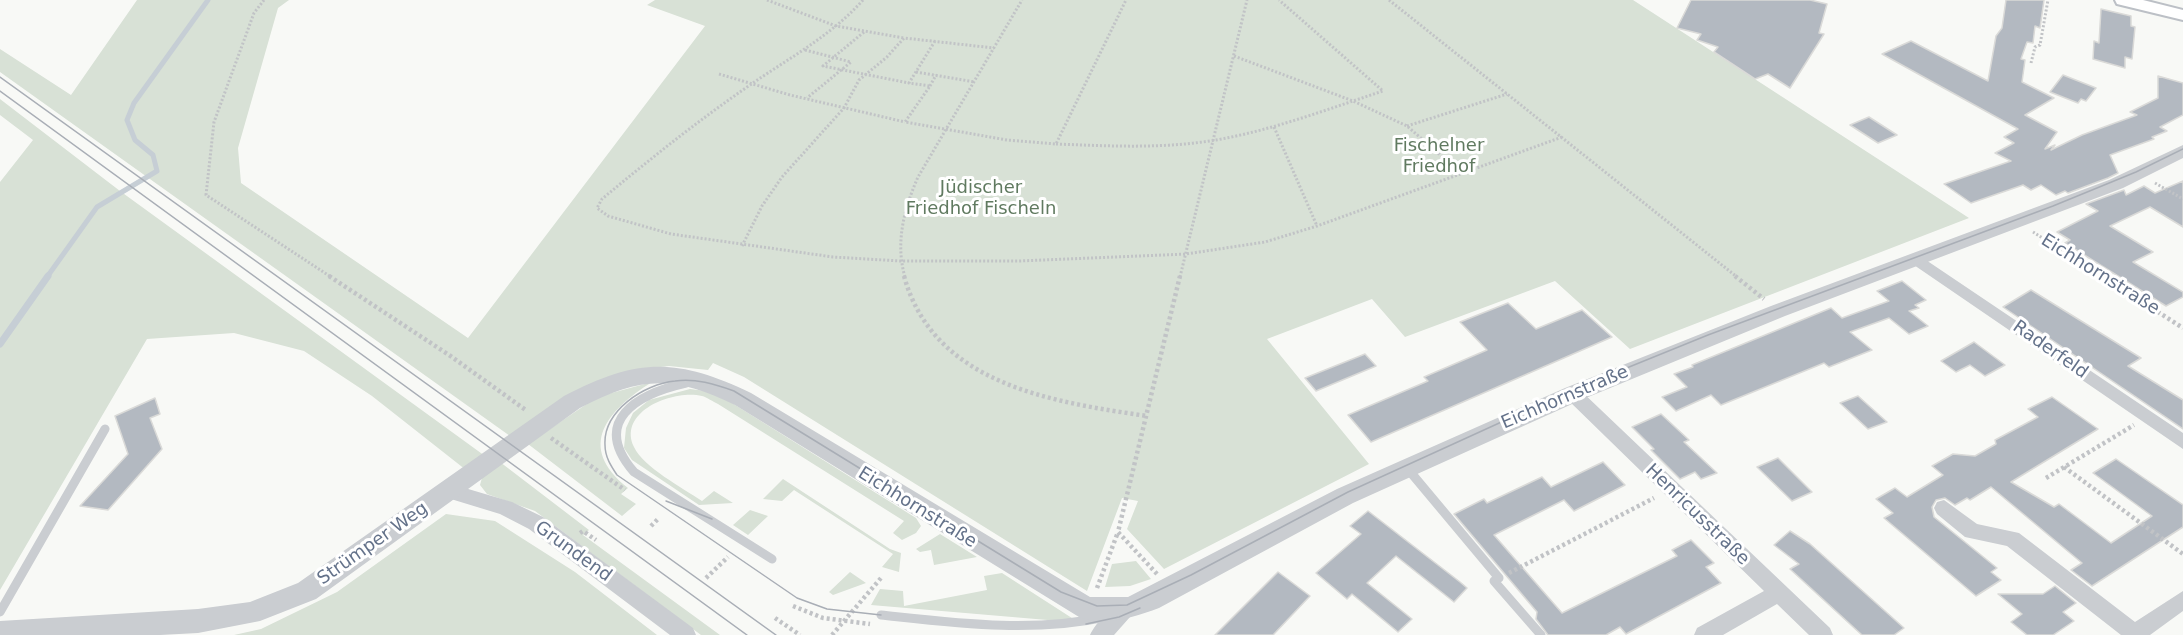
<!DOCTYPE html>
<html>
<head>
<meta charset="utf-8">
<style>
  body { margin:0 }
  canvas { display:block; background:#f8f9f6 }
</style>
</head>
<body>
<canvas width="2183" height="635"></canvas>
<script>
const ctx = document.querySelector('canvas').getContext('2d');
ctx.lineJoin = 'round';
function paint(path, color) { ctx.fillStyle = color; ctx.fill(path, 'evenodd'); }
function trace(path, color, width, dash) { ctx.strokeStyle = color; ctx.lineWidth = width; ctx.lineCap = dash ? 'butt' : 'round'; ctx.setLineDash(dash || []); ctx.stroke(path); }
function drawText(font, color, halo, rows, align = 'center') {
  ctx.font = font + ' "DejaVu Sans",sans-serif'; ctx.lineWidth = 6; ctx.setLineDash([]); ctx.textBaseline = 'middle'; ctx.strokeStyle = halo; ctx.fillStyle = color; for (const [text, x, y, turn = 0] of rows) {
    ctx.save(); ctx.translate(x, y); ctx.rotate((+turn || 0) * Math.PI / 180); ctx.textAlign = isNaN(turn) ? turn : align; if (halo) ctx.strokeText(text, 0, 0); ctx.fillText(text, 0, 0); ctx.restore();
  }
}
paint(new Path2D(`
  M 137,0 L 289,0 L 278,8 L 238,148 L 241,183 L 468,338 L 705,26 L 647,5 L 655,0 L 1633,0 L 1969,218 L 1630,349 L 1555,281 L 1405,337 L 1372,299 L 1267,339 L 1369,464 L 1164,569 L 1127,529 L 1138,501 L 1122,498 L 1087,591 L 744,377 L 713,363 L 708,370 L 669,366 L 644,369 L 510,436 L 0,72 L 0,49 L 71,95 Z
  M 0,99 L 120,191 L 485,456 L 466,470 L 372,396 L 304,351 L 234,333 L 147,339 L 0,590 L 0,182 L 33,140 L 0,115 Z
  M 652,382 C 608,410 575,446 628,488 L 621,494 L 636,504 L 622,516 L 528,444 L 597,397 Z
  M 690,389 L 706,391 L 732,403 L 916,518 L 921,526 L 916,533 L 902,540 L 893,533 L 904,521 L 718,404 C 713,402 707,397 702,396 C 674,389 617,411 634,447 C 643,467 683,488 702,501 L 714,491 L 733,503 L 699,505 L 632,460 L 624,448 L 626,428 L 633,413 L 649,400 Z
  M 500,462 L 589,530 L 583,535 L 720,635 L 701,635 L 535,511 L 487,494 L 480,485 L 483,474 Z
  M 783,479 L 890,549 L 901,553 L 899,572 L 882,567 L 893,554 L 794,490 L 782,501 L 763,499 Z
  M 750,510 L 768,516 L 748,535 L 733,525 Z
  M 446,514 L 495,521 L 575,572 L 657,635 L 234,635 L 261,629 L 337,592 Z
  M 940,534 L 977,557 L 934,565 L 931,550 L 920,552 L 916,549 Z
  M 1136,561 L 1151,579 L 1130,586 L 1105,587 L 1112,564 Z
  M 850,572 L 866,583 L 833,595 L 829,592 Z
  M 1002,573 L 1075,620 L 1071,622 L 871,605 L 880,589 L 903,591 L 904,606 L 987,590 L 984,576 Z`), '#d8e1d6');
trace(new Path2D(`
  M 47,277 L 97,207 L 157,171 L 153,155 L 135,140 L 127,120 L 134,103 L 208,0`), '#c6ced5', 5);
trace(new Path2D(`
  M 0,344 L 48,276`), '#c6ced5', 7);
const building = new Path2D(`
  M 1691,0 L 1810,0 L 1827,4 L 1819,33 L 1824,34 L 1790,88 L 1768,74 L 1755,79 L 1714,52 L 1718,47 L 1697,40 L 1701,34 L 1677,28 Z
  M 2006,0 L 2044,0 L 2040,28 L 2035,26 L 2033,43 L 2027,42 L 2021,59 L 2025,60 L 2022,82 L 2054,98 L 2025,115 L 2057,132 L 2045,149 L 2055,145 L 2051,150 L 2082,135 L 2137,115 L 2130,112 L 2158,98 L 2158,76 L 2183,83 L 2183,115 L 2160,127 L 2167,131 L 2152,137 L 2154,139 L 2110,155 L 2118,173 L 2108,178 L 2068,193 L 2065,191 L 2056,195 L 2041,185 L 2031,190 L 2023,185 L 1971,203 L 1944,184 L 2011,161 L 1995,153 L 2014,143 L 2004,137 L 2018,129 L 1882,54 L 1911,41 L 1988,81 L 1996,36 L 2002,28 Z
  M 2101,9 L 2131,16 L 2131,26 L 2135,27 L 2132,59 L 2125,57 L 2125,68 L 2093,59 L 2094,41 L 2099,43 Z
  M 2063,75 L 2096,88 L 2086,101 L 2081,99 L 2078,103 L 2050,92 Z
  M 1869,117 L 1897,135 L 1878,143 L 1850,125 Z
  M 2183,181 L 2183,227 L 2150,207 L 2110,226 L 2153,252 L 2133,262 L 2183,292 L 2183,297 L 2166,306 L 2065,243 L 2070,240 L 2057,232 L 2098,211 L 2086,204 L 2124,190 L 2126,195 L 2144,186 L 2155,193 Z
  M 1902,281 L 1926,300 L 1915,305 L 1919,308 L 1909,311 L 1928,326 L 1909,334 L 1889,318 L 1850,332 L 1872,350 L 1829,367 L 1824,363 L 1721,405 L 1711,395 L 1676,411 L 1662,397 L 1687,387 L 1674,374 L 1693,367 L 1692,365 L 1831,308 L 1842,318 L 1889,301 L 1877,291 Z
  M 2031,290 L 2141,358 L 2128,366 L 2183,400 L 2183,429 L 2003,307 Z
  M 1508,303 L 1536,329 L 1582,310 L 1612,337 L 1371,442 L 1348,415 L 1428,381 L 1424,377 L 1487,350 L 1460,322 Z
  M 1974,342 L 2005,365 L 1985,376 L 1970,365 L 1956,372 L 1941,361 Z
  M 1365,354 L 1376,366 L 1316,391 L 1305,378 Z
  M 1858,396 L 1887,422 L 1868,429 L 1840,403 Z
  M 2052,397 L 2098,429 L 2011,482 L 2054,507 L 2059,504 L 2111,543 L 2152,516 L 2093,473 L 2116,459 L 2183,505 L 2183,527 L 2092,586 L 2071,570 L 2082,563 L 1991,487 L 1970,500 L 1967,498 L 1955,505 L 1945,498 L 1936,500 L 1932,507 L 1934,517 L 1997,568 L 1991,572 L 2001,580 L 1976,596 L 1884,518 L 1893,513 L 1876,499 L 1895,488 L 1907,497 L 1943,475 L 1932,466 L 1953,454 L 1975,456 L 1996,444 L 1995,440 L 2038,417 L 2028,409 Z
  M 155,398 L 160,414 L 150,418 L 162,449 L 108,510 L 80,506 L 128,454 L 115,416 Z
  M 1661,414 L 1689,440 L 1684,442 L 1717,473 L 1701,479 L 1695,472 L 1680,479 L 1651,450 L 1654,449 L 1632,427 Z
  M 1778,458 L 1812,492 L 1792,501 L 1757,467 Z
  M 1603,462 L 1625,485 L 1574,511 L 1564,500 L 1494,535 L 1562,613 L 1677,556 L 1672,550 L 1691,540 L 1714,563 L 1706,567 L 1721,583 L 1626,634 L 1620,627 L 1606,635 L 1548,635 L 1536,619 L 1537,612 L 1454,514 L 1484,499 L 1487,503 L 1542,477 L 1551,487 Z
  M 1368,511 L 1460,582 L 1467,588 L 1454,602 L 1396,556 L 1367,583 L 1412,619 L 1398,632 L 1352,594 L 1347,599 L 1316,573 L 1361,534 L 1350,526 Z
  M 1790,531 L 1810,544 L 1904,628 L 1894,635 L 1862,635 L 1790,569 L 1799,564 L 1774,545 Z
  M 1278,572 L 1310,596 L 1273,635 L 1215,635 Z
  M 2055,586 L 2076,603 L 2063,612 L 2074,621 L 2053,635 L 2027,635 L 2011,622 L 2022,614 L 1998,594 L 2043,594 Z`);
paint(building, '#b3b9c1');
trace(building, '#dadad8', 1.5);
const secondary = new Path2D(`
  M 2115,0 L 2143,0 L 2183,10 L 2183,20 L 2117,4 Z`);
trace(secondary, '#bcc0c6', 4);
trace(new Path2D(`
  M 264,0 L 254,13 L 214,122 L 206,195 L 331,277
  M 767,0 L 836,26 L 904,38
  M 863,0 C 831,36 789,58 750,85 C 699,120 650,159 602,199 L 597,208 L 608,216 L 671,234 L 833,257 L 900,261 L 1019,261 L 1186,254 L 1265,242 L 1317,226 L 1562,137
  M 1389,0 L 1737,277
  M 864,32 L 823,66 L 909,83
  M 935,41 L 909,83 L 930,86 L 905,122 L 1007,140 L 1056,144 L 1126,0
  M 805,50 L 851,62 L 807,98
  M 1234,56 L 1353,101 L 1407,126 L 1461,173
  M 2031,63 L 2035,47 L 2040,45 L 2048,0
  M 916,72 L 975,82
  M 719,74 L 790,95 L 905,122
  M 930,86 L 936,75
  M 1407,126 L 1507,94
  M 1274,127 L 1317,226
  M 1056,144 C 1109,146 1163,149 1216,140 C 1273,130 1328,109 1383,91 L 1279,0
  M 2155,183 L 2183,199
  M 2033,232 L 2104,277
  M 742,246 L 762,206 L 782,177 L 844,108 L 859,80 L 887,57 L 904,38 L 994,48
  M 905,277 C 895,243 904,209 918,177 L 1022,0
  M 1180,277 L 1247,0`), '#c1c3c6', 3, [2, 2]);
trace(new Path2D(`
  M 329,276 L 449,355 L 527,411
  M 904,276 C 934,385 1053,402 1147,416
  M 1735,276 L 1764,299
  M 2102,276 L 2183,328
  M 551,438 L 625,490
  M 2064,467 L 2183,554
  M 2046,478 L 2134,425
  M 651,526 L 658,519
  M 580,533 L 583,531 L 596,540
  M 1509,573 L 1654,498
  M 1157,574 L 1118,532 L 1180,276
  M 706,578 L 728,557
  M 1097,588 L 1118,532
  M 793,606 L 823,618 L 870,624
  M 775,618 L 800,635
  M 832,635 L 881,578`), '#c1c3c6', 4.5, [3, 3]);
trace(new Path2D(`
  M 686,383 C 637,394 590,421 634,472 L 772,559
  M 1407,468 L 1499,578
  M 1494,581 L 1541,635
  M 0,612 L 105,429
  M 881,615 C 956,623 1031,633 1106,617`), '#cacdd1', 9);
paint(new Path2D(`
  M 1917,254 L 2183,433 L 2183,449 L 1911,263 L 1909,259 L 1911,255 Z
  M 1573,387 L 1579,389 L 1830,628 L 1833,635 L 1809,635 L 1777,604 L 1723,635 L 1694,635 L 1697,628 L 1764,591 L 1567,399 L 1564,394 L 1567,389 Z
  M 448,483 L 512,502 L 543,517 L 693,628 L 696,635 L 670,635 L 529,529 L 500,514 L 441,496 L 439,491 L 441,486 Z
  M 1944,500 L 1977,524 L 2019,533 L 2135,622 L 2183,591 L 2183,611 L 2150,635 L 2121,635 L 2007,546 L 1965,537 L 1937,514 L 1934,508 L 1937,502 Z
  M 1128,599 L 1135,602 L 1138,608 L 1114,635 L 1090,635 C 1096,622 1114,604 1128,599 Z`), '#cacdd1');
paint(new Path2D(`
  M 2183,145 L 2183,158 L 2123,188 L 1785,316 L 1581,400 L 1353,503 L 1159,608 C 1134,617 1105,627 1079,617 L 735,405 C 674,375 640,376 580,408 L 316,599 L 260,621 L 198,633 L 160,635 L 0,635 L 0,621 L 198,609 L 250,602 L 298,583 L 564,396 C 637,358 676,357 751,393 L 1090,597 L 1128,597 L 1337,489 L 1565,388 L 1771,306 L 2109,180 Z`), '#cacdd1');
paint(secondary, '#fff');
trace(new Path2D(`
  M 0,77 L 776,635
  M 0,91 L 747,635
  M 666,501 L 712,519
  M 881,615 L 827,609 L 797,598 L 617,475 C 611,466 605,457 605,445 C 603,411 644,384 675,381 C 695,378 715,384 734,391 L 1061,592 L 1097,606 L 1127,605 L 1191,575 L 1348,492 L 1565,393 L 1708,335 L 2053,206 L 2136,172 L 2183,149
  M 1086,624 L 1119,617 L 1140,608`), '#a9aeb6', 1.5);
drawText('18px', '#607a60', '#fff', [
  ["Fischelner",1439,146],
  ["Friedhof",1439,167],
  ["Jüdischer",981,188],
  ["Friedhof Fischeln",981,209]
]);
drawText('18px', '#64728a', '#fff', [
  ["Eichhornstraße",2100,275,32],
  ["Raderfeld",2050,350,35],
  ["Eichhornstraße",1565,398,-23],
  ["Eichhornstraße",917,508,32],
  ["Henricusstraße",1697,515,44],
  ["Strümper Weg",373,544,-35],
  ["Grundend",573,552,36]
]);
</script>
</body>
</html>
